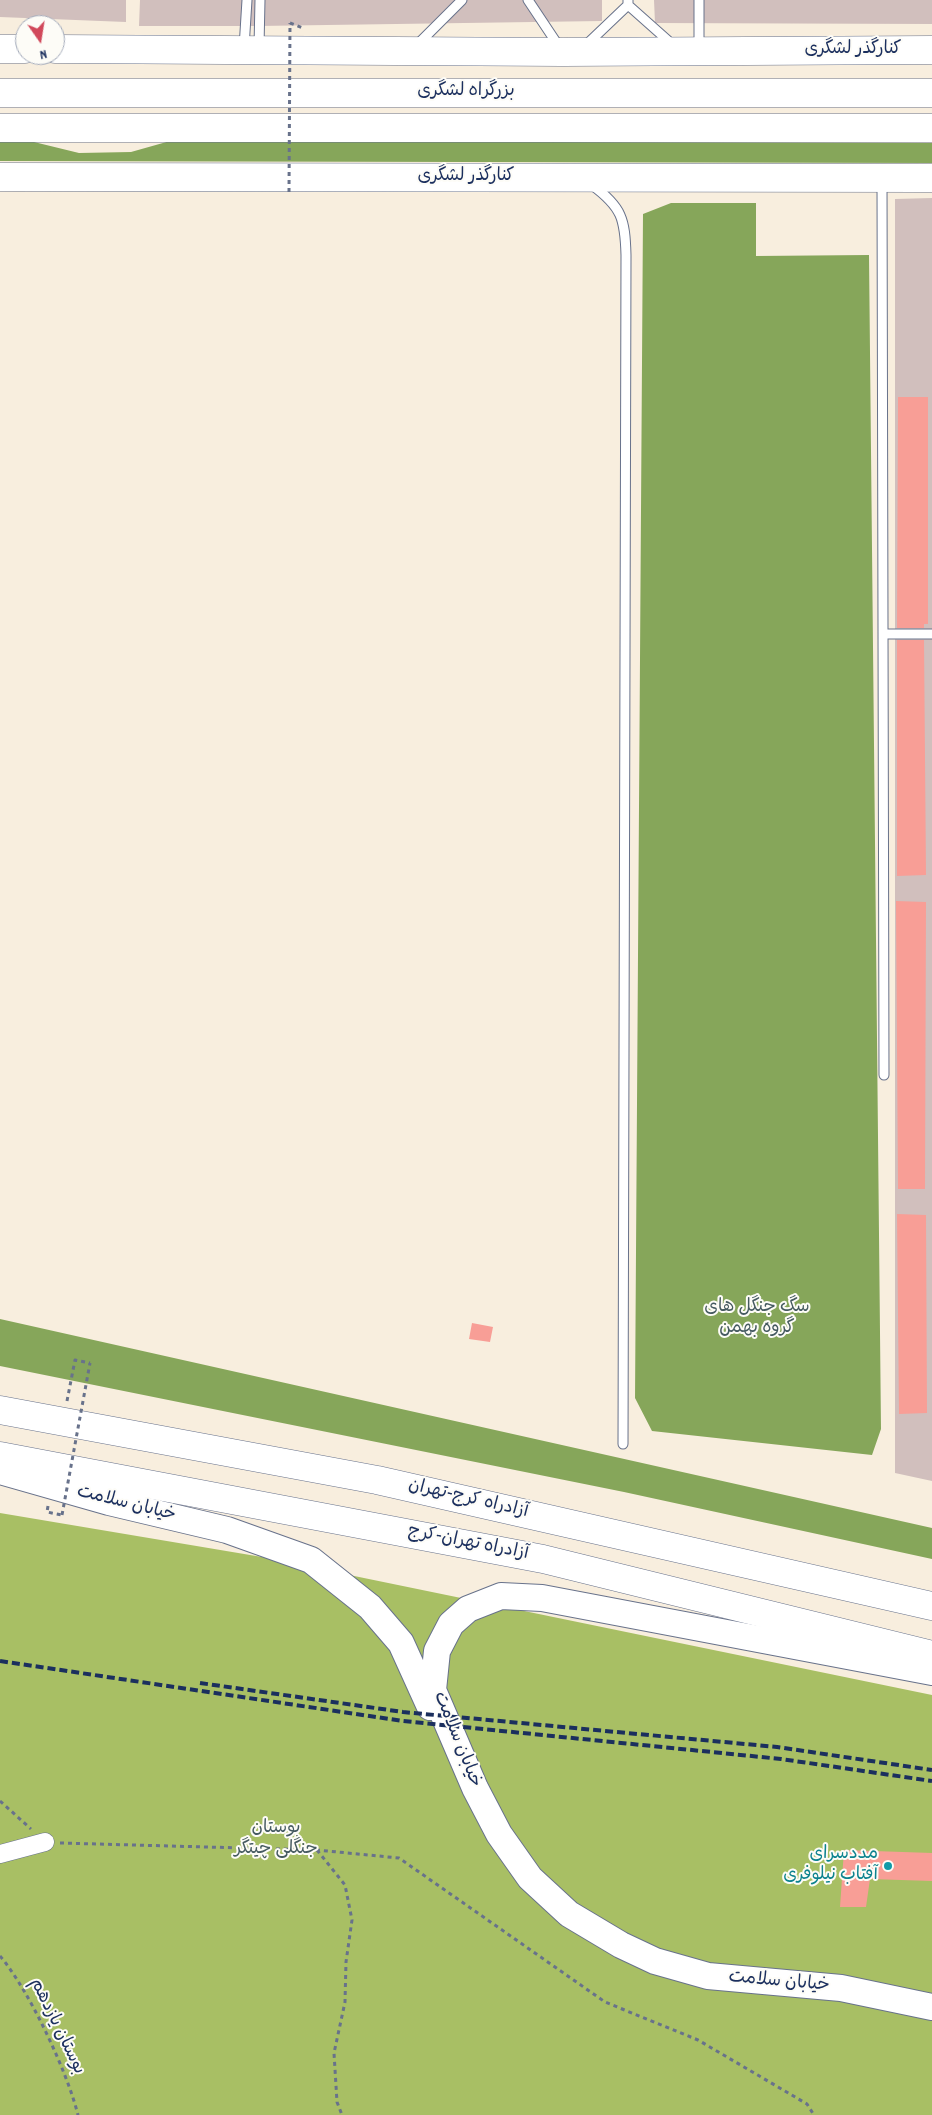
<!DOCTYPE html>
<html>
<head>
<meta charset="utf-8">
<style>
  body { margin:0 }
  #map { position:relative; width:932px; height:2115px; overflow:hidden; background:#f8eede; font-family:Dekko,sans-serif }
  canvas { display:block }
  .north { position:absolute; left:15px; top:15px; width:50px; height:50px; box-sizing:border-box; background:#fdfcf7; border:1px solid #a3aaba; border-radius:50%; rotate:167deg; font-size:14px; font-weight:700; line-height:20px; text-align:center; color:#1b2f5e }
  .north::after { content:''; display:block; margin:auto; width:18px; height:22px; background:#d1495b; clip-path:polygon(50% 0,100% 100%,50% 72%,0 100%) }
</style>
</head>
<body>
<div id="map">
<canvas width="932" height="2115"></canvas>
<div class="north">N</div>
</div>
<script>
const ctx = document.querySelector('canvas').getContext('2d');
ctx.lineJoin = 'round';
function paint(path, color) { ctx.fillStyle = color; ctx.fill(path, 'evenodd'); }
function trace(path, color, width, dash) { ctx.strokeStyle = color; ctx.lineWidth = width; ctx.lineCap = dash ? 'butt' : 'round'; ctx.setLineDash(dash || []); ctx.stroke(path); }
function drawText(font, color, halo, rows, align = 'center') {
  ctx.font = font + ' Dekko,"Playpen Sans Arabic",sans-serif'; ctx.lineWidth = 4; ctx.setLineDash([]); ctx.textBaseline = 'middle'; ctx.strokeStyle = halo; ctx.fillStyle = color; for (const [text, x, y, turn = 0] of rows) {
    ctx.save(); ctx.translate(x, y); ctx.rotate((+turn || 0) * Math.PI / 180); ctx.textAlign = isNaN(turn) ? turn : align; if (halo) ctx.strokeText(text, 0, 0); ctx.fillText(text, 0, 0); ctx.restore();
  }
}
paint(new Path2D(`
  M 0,0 L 126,0 L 126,22 L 0,17 Z
  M 140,0 L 602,0 L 602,21 L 258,26 L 139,26 Z
  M 654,0 L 932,0 L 932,24 L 655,23 Z
  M 932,198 L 932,1481 L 895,1473 L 895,199 Z`), '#d1bfbd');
paint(new Path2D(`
  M 0,1513 L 262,1557 L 932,1695 L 932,2115 L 0,2115 Z`), '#a8bf64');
paint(new Path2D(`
  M 170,141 L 932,143 L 932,163 L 0,161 L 0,142 L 34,142 L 79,153 L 131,152 Z
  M 671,203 L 756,203 L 756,256 L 869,255 L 881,1429 L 872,1455 L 652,1431 L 635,1398 L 643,214 Z
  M 0,1319 L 932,1528 L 932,1559 L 624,1492 L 0,1366 Z`), '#86a65a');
paint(new Path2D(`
  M 898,397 L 928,397 L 928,624 L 924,624 L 924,628 L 897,628 Z
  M 897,640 L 924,640 L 926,875 L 897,876 Z
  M 896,901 L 926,902 L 925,1189 L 898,1189 Z
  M 897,1214 L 926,1215 L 927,1413 L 899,1414 Z
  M 472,1323 L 493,1327 L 490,1342 L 469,1339 Z
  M 844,1850 L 932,1853 L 932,1881 L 870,1879 L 866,1907 L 840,1907 Z`), '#f89e96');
const service = new Path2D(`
  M 528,0 L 560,48
  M 699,0 L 699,49
  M 628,5 L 673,45
  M 416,46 L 462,0
  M 585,46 L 628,5 L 628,0
  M 259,47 L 260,0
  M 244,48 L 247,0
  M 882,181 L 884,1075
  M 592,185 C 622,207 625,219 626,255 L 623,1444
  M 883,634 L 932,634`);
const minor = new Path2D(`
  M 0,1854 L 45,1842`);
const secondary = new Path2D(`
  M 0,1471 L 109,1502 L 227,1530 L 311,1560 L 370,1607 L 401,1643 L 430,1707
  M 932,1672 L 542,1598 L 501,1596 L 468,1609 L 451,1624 L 437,1651 L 433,1690 L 475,1788 L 499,1834 L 530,1878 L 569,1914 L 621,1945 L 655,1961 L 708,1976 L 841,1988 L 932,2007`);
const primary = new Path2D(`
  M 0,49 L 25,49
  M 55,49 L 563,52 L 932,50
  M 0,177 L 932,178`);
const trunk = new Path2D(`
  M 0,93 L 932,93
  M 0,128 L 932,128`);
const motorway = new Path2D(`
  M 0,1410 L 377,1480 L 932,1606
  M 0,1456 L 543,1559 L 932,1655`);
trace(service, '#68728b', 11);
trace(minor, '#68728b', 19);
trace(secondary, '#68728b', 28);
trace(primary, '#68728b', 29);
trace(trunk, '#68728b', 29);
trace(motorway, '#68728b', 29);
trace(new Path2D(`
  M 290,23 L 303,28
  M 67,1401 L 75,1360 L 90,1363
  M 48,1506 L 47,1512 L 62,1515
  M 0,1801 L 31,1829
  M 60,1843 L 317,1850 L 399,1858 L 605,2002 L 698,2040 L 807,2104 L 814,2115
  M 317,1850 L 345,1885 L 352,1920 L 346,1962 L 345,2002 L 334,2053 L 337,2102 L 342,2115
  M 0,1956 C 29,1990 67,2071 78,2115`), '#68728b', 3, [4, 4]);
trace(service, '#fff', 9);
trace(minor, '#fff', 18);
trace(secondary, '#fff', 26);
trace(primary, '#fff', 28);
trace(trunk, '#fff', 28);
trace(motorway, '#fff', 28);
trace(new Path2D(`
  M 0,1661 L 403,1721 L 781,1759 L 932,1781
  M 200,1683 L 403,1712 L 777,1747 L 932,1770`), '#1b2f5e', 4, [8, 4]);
trace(new Path2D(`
  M 289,192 L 290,23
  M 62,1515 L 90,1363`), '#68728b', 3, [4, 4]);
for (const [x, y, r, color] of [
  [888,1866,5,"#0f9aa8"]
]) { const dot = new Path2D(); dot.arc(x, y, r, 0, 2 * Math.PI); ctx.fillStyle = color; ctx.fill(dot); trace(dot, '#fdfcf7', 2); }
drawText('18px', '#1b2f5e', '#fdfcf7', [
  ["کنارگذر لشگری",853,51],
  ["بزرگراه لشگری",466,93],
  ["کنارگذر لشگری",466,178],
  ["آزادراه کرج-تهران",468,1500,13],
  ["خیابان سلامت",126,1505,14],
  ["آزادراه تهران-کرج",468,1544,11],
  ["خیابان سلامت",456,1740,68],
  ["خیابان سلامت",779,1983,5],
  ["بوستان یازدهم",56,2027,64]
]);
drawText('18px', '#455a60', '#fdfcf7', [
  ["سگ جنگل های",757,1309],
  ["گروه بهمن",757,1330],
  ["بوستان",276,1830],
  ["جنگلی چیتگر",276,1851]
]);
drawText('18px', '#0d838f', '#fdfcf7', [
  ["مددسرای",878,1856],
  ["آفتاب نیلوفری",878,1877]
], 'right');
</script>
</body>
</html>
